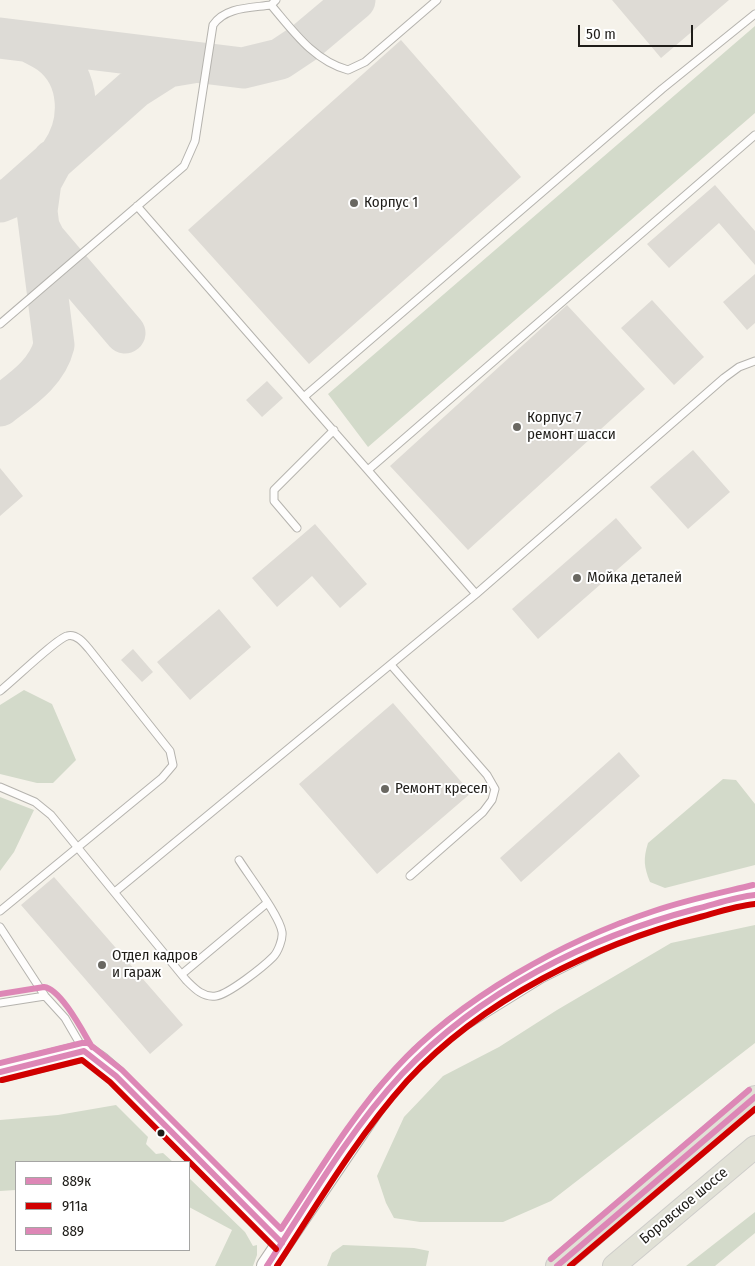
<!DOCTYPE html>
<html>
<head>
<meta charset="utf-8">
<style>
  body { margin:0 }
  #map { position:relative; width:755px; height:1266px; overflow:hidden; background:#f5f2ea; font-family:"Fira Sans Condensed",sans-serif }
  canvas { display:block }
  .legend { position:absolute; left:15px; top:1161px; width:175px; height:90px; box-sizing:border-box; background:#fff; border:1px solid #a5a5a3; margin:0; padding:6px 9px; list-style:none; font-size:15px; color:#1f1d19 }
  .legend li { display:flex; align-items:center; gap:10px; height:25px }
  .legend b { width:25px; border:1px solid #a5a5a3 }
  .scale { position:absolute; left:578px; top:25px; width:115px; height:22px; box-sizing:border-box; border:2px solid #1f1d19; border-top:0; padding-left:6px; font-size:15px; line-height:18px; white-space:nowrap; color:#1f1d19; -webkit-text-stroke:4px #fff; paint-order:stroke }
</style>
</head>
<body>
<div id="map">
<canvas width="755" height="1266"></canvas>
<ul class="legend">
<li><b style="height:6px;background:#dd87b6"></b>889к</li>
<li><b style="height:6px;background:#d00000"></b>911а</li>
<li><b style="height:6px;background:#dd87b6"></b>889</li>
</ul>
<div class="scale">50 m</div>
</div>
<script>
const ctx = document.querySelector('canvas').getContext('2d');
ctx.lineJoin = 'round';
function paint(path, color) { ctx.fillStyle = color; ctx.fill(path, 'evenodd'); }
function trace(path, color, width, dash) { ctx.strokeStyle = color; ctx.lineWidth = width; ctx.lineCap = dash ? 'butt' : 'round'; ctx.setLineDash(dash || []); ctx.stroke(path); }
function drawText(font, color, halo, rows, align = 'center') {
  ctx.font = font + ' "Fira Sans Condensed",sans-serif'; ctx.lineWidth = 4; ctx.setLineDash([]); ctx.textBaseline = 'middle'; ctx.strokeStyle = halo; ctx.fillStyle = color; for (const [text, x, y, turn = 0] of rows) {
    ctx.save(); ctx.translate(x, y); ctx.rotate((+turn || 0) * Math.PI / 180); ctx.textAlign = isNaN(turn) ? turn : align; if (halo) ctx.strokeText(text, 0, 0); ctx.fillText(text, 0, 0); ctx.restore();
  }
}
paint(new Path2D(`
  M 755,26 L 755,113 L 368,447 L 328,394 Z
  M 24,690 L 52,704 L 76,760 L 53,783 L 37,783 L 0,774 L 0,705 Z
  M 723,779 L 736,780 L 755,804 L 755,865 L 665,888 L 650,882 C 644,867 643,859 648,843 Z
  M 0,797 L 34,810 L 14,852 L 0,871 Z
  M 755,925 L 755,1043 L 551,1201 L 503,1222 L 420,1222 L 394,1218 L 386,1203 L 377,1176 L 404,1117 L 443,1076 L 499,1047 L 557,1010 L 671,943 Z
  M 116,1105 L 148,1137 L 146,1144 L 156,1154 L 163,1153 L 173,1162 L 16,1162 L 16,1190 L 0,1191 L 0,1120 L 58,1115 Z
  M 189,1178 L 245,1232 L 253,1246 L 257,1245 L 257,1255 L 253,1266 L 215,1266 L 232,1230 L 189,1207 Z
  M 755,1212 L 755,1233 L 715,1266 L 686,1266 Z
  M 343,1245 L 414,1248 L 429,1251 L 426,1266 L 327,1266 L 332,1253 Z`), '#d3daca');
trace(new Path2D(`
  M 0,38 L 243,68 L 280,59 L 304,43 L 355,0
  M 29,42 C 35,45 43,49 49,53 C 82,77 82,124 60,154
  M 0,202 L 12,197 L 135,88 L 168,67 L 192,63
  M 41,231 L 45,239 L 125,333
  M 0,406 C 22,389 47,373 54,345 L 37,211 L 41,182 L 53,160`), '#dddbd6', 41);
paint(new Path2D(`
  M 612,0 L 729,0 L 661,58 Z
  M 401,40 L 521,177 L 309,364 L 188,230 Z
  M 715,185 L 755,231 L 755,265 L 719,223 L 669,268 L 647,244 Z
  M 755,274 L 755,323 L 747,330 L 723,302 Z
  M 652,300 L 704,357 L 674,385 L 621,328 Z
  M 567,305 L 645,389 L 468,550 L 390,466 Z
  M 267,381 L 283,398 L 262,417 L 246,400 Z
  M 693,450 L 730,492 L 688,529 L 650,487 Z
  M 0,468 L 23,496 L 0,516 Z
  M 616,518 L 642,548 L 538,639 L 512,609 Z
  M 315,524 L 367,584 L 340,608 L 312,576 L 277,607 L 252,578 Z
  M 219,609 L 251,647 L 190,700 L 157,662 Z
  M 133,649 L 153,672 L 142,682 L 121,660 Z
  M 393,703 L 471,793 L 377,874 L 299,784 Z
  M 619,752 L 640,776 L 521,882 L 500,858 Z
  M 54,877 L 183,1025 L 150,1054 L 21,905 Z`), '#dedbd5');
const lane = new Path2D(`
  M 271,5 C 293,31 314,61 348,70 L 365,62 L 437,0
  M 137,206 L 476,594 L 724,378 L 739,367 L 755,361
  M 0,324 L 184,166 L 195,141 L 213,25 C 225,7 250,8 271,5 L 276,0
  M 305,396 L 662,89 L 755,14
  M 368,470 L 755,135
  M 297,528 L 274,501 L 274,490 L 334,430
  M 391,665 L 487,775 L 495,789 L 492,800 L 483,812 L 410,876
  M 0,691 C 13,681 56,639 67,636 C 76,633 84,643 89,649 L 170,751 L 173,765 L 162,778 L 0,911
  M 0,787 L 35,802 L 51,815 L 186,980 C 194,988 203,998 216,996 C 229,994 263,967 273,957 C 278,952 283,939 282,932 C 280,916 249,876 239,860
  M 116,891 L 476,594
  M 0,927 L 45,996 L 65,1018 L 83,1049
  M 182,974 L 267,903
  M 0,1003 L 45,996`);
const secondary = new Path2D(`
  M 0,1072 L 84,1051 L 100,1062 L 116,1076 L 282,1243
  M 267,1266 L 383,1095 L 420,1055 L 455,1025 L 539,973 L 623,931 L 692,909 L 755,894`);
const primary = new Path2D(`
  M 557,1266 L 755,1097
  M 614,1266 L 755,1147`);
trace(lane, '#b5b3ae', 9);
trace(secondary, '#b5b3ae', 22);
trace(primary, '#cecdca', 24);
trace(lane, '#fefdfc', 7);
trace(secondary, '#fefdfc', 20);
trace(primary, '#e1e1d6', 22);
trace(new Path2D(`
  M 0,1072 L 84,1051 L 116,1076 L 282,1243
  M 267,1266 C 309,1201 349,1131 402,1074 C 479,992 588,937 696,909 C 716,904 735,897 755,895
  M 557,1266 L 755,1097`), '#dd87b6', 6);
trace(new Path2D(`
  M 2,1080 L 82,1060 L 110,1082 L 276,1249
  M 277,1266 C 318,1203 357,1137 407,1081 C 483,999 594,945 700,917 C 718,912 736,906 755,904
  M 570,1266 L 755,1109`), '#d00000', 6);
trace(new Path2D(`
  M 0,994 L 44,987 C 61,989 83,1032 92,1047
  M 0,1063 L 82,1043 L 88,1043 L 122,1070 L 281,1229 C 317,1175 350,1118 395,1069 C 460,998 563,941 654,911 C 686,900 720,893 753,885
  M 551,1259 L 749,1090`), '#dd87b6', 6);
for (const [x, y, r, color] of [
  [354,203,5,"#6a6862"],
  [517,427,5,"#6a6862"],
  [577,578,5,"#6a6862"],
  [385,789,5,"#6a6862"],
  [102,965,5,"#6a6862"],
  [161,1133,4.5,"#1f1d19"]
]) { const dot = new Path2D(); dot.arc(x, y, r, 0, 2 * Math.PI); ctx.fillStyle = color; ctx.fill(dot); trace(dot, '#fff', 2); }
drawText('15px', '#1f1d19', '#fff', [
  ["Корпус 1",364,203],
  ["Корпус 7",527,418],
  ["ремонт шасси",527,435],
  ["Мойка деталей",587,578],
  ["Ремонт кресел",395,789],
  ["Отдел кадров",112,956],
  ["и гараж",112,973]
], 'left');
drawText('15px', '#1f1d19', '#fff', [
  ["Боровское шоссе",684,1206,-40]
]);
</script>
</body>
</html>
